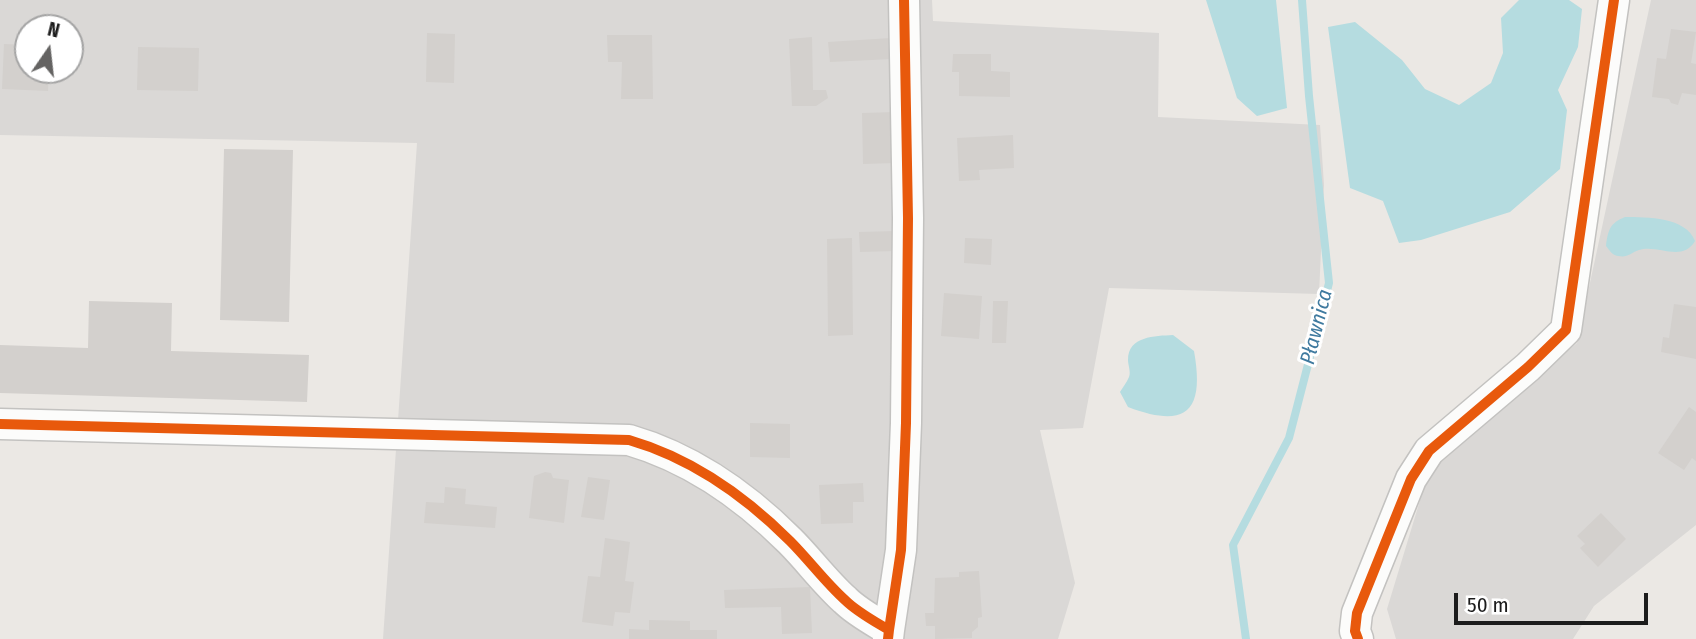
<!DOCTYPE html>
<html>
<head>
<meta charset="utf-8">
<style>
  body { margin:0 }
  #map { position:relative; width:1696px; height:639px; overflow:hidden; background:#ebe8e4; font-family:"Fira Sans Condensed",sans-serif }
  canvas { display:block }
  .north { position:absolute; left:14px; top:14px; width:70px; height:70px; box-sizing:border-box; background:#fff; border:2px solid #a4a4a4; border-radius:50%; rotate:14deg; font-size:19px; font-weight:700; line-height:28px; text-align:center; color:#1c1c1c }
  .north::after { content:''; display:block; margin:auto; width:24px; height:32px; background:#646362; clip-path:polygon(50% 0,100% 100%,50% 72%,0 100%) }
  .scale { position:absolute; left:1454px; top:593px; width:194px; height:32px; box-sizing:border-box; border:4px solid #1c1c1c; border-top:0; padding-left:9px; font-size:21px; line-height:24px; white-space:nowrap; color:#1c1c1c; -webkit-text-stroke:5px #fff; paint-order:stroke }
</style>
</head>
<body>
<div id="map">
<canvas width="1696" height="639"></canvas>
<div class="north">N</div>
<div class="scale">50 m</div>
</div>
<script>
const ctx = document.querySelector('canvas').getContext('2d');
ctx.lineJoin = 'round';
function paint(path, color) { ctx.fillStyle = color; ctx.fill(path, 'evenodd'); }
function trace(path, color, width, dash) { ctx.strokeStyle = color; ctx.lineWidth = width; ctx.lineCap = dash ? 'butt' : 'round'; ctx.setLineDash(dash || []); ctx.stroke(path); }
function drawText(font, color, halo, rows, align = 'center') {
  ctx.font = font + ' "Fira Sans Condensed",sans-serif'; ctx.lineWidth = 6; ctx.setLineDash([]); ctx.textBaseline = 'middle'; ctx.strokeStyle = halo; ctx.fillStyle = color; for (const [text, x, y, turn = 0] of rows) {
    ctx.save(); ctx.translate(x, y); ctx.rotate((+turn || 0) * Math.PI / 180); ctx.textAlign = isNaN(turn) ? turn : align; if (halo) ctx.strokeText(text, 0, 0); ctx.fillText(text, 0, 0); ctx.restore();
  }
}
paint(new Path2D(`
  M 0,0 L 932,0 L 933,21 L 1159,33 L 1158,117 L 1320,125 L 1324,185 L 1319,294 L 1109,288 L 1083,428 L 1040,430 L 1075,583 L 1058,639 L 383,639 L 417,143 L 0,135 ZM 28,28 L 70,28 L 70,70 L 28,70 Z
  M 1651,0 L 1696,0 L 1696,525 L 1594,606 L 1573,639 L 1396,639 L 1387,609 L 1432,461 L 1577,343 Z`), '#dad8d6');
paint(new Path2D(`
  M 1206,0 L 1276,0 L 1287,108 L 1257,116 L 1237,98 Z
  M 1519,0 L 1569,0 L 1582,9 L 1578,47 L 1558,90 L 1567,110 L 1560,169 L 1510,212 L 1421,240 L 1399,243 L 1383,201 L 1350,188 L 1328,27 L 1355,22 L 1402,60 L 1425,89 L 1459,105 L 1491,83 L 1503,53 L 1501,18 Z
  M 1625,217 C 1647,217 1686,217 1695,241 C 1682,263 1658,244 1639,250 C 1630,253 1628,258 1618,256 C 1612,255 1610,251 1606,246 C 1608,230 1610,223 1625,217 Z
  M 1173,335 L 1194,351 C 1205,412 1186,429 1128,407 L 1120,392 C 1123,387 1127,382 1129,377 C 1131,372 1128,365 1128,360 C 1128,336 1155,336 1173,335 Z`), '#b5dce0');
trace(new Path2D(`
  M 1246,639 L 1233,545 L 1289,438 L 1329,283 L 1309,96 L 1302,0`), '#b5dce0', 8);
paint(new Path2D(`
  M 1671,29 L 1696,32 L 1691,63 L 1696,64 L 1696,95 L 1682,93 L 1678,105 L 1671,103 L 1669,99 L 1652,97 L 1657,58 L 1666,59 Z
  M 427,33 L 455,34 L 454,83 L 426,82 Z
  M 607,35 L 652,35 L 653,99 L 621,99 L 622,62 L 608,62 Z
  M 812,37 L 813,90 L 826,90 L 828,98 L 816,106 L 792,106 L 789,39 Z
  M 891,38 L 892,59 L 830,62 L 828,42 Z
  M 4,44 L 28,45 L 28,70 L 49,70 L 48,91 L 2,89 Z
  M 138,47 L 199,48 L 198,91 L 137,90 Z
  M 953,54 L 991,54 L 991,71 L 1010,72 L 1010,97 L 959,96 L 959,72 L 952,72 Z
  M 895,112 L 896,163 L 863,164 L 862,113 Z
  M 1013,135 L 1014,168 L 979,170 L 980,180 L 959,181 L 957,138 Z
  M 224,149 L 293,150 L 289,322 L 220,320 Z
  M 896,231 L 896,251 L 860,252 L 859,232 Z
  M 852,238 L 853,335 L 828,336 L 827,239 Z
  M 965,238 L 992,239 L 991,265 L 964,263 Z
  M 944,293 L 982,296 L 979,339 L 941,336 Z
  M 89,301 L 172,303 L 171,351 L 309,355 L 307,402 L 0,393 L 0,345 L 88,348 Z
  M 993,301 L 1008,301 L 1006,343 L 992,343 Z
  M 1674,304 L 1696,307 L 1696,359 L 1661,352 L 1663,337 L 1669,338 Z
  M 1689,407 L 1696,412 L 1696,461 L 1692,458 L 1684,470 L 1658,453 Z
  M 750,423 L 790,424 L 790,458 L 750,457 Z
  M 545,472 L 551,473 L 553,478 L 569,480 L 564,523 L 529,518 L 534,476 Z
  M 588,477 L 610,480 L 604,520 L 581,517 Z
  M 863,483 L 864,502 L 853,502 L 853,523 L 821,524 L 819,485 Z
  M 445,487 L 466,489 L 465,504 L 497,507 L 495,528 L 424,523 L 426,502 L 444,503 Z
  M 1601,513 L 1626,539 L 1598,567 L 1580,548 L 1585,544 L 1577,536 Z
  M 605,538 L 630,542 L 625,581 L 634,582 L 630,613 L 615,612 L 613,626 L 582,622 L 588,576 L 600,577 Z
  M 979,571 L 982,617 L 978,618 L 978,627 L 972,632 L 972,638 L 935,639 L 935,626 L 926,626 L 925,613 L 934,613 L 935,578 L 959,577 L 959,572 Z
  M 810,587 L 812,633 L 782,634 L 781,607 L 725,608 L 724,590 Z
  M 649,620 L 690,621 L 690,630 L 717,630 L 717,639 L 629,639 L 629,629 L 649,630 Z`), '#d3d0cd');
const minor = new Path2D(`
  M 0,424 L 629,440 C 691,458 745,496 790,541 C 809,560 825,582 845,600 C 857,612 874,621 889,630 L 888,639
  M 889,630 L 901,550 L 906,423 L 908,218 L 904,0
  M 1358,639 L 1355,631 L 1357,613 L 1411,479 L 1429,451 L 1528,367 L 1566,330 L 1614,0`);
trace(minor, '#c3c2c0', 33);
trace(minor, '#fcfcfb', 30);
trace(new Path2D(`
  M 0,424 L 629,440 C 691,458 745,496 790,541 C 809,560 825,582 845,600 C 857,612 874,621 889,630 L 888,639
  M 889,630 L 901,550 L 906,423 L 908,218 L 904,0
  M 1358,639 L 1355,631 L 1357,613 L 1411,479 L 1429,451 L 1528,367 L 1566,330 L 1614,0`), '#e8590c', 10);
drawText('italic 21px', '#3f7a9f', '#fff', [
  ["Pławnica",1317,327,-76]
]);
</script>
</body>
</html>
